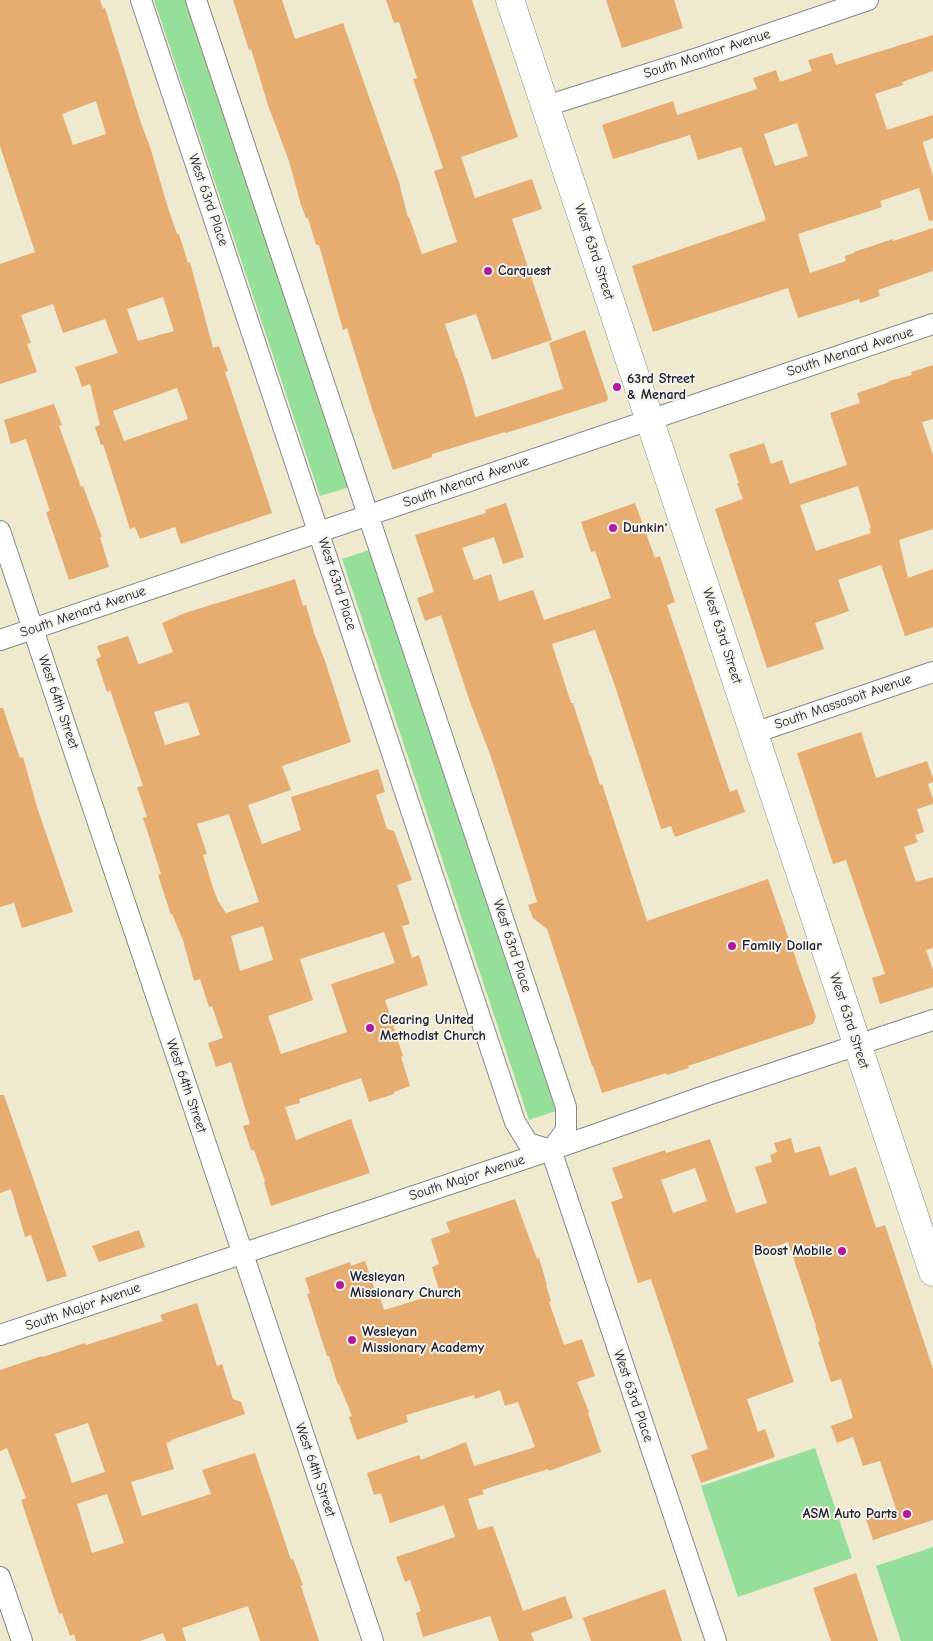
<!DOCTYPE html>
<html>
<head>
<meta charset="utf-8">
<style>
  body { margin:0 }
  canvas { display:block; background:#efe9d0 }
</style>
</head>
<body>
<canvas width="933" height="1641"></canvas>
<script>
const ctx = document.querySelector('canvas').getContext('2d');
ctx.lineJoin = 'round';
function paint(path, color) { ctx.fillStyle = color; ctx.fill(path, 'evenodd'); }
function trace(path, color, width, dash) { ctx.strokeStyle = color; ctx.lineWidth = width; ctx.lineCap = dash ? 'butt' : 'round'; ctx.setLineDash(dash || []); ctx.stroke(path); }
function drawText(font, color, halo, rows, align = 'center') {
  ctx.font = font + ' "Comic Neue",sans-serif'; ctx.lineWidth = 4; ctx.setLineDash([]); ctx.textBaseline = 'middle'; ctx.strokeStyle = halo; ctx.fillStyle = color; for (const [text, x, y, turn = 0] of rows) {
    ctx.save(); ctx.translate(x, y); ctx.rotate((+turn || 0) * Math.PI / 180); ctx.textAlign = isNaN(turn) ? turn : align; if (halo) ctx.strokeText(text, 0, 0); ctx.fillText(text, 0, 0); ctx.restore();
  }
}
paint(new Path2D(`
  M 154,0 L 187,0 L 350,487 L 320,496 Z
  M 372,549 L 559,1110 L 529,1120 L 342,559 Z
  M 815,1448 L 852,1558 L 738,1597 L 701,1486 Z
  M 933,1547 L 933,1641 L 901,1641 L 876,1566 Z`), '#96df9b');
paint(new Path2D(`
  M 0,0 L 100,0 L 103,9 L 105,8 L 141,123 L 150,147 L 168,208 L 177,234 L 179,234 L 188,263 L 190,262 L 213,348 L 219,346 L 228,371 L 225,372 L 272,513 L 181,544 L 175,527 L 140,539 L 135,527 L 130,529 L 103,444 L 101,445 L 95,427 L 100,425 L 90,384 L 82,387 L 75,367 L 118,353 L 105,319 L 63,333 L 53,304 L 21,315 L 31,343 L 27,344 L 37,372 L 0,384 L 0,264 L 35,252 L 0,146 ZM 96,101 L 106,134 L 73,145 L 62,114 ZM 163,297 L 174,331 L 138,341 L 127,309 ZM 177,388 L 188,419 L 124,441 L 113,411 Z
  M 233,0 L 282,0 L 295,39 L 343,23 L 399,182 L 408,218 L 409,217 L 422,254 L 457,242 L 434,171 L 443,168 L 413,79 L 417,78 L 399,22 L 394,23 L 386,0 L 472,0 L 518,137 L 461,157 L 475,198 L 532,179 L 542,209 L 512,219 L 552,340 L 492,360 L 476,314 L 445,324 L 456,358 L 457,358 L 464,378 L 475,416 L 476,417 L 563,389 L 549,343 L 585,330 L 608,398 L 607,401 L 506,433 L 505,432 L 432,454 L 432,457 L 393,470 L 373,412 L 347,328 L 343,330 L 319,245 L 316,245 L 308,218 L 306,218 L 301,205 L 289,161 L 268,105 L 251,49 L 249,50 Z
  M 606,0 L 674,0 L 683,28 L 622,48 Z
  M 933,35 L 933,71 L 902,82 L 903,85 L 875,94 L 887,130 L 933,115 L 933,138 L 923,142 L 923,144 L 933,176 L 933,220 L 929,221 L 919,188 L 880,201 L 882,207 L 798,234 L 810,273 L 846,261 L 845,256 L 854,253 L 854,252 L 893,239 L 893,241 L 933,228 L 933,271 L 878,290 L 880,296 L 860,303 L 859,299 L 798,318 L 788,288 L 653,332 L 632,266 L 766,220 L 741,147 L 698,160 L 690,135 L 613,159 L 602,125 L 673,101 L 677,115 L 757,89 L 753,78 L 776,70 L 780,82 L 812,71 L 808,60 L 832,53 L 836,65 ZM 797,123 L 808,156 L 775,166 L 764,134 Z
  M 933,365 L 933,419 L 922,422 L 933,455 L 933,529 L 899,540 L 908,578 L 933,569 L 933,627 L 905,636 L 881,565 L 838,580 L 849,611 L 815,623 L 824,649 L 767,668 L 715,509 L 743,499 L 737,483 L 739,483 L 729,454 L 764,443 L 771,464 L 782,460 L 790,484 L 847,465 L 830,413 L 860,403 L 857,393 L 887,383 L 889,381 L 912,375 L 911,372 ZM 858,486 L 871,528 L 869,529 L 871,533 L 816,551 L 800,505 Z
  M 54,404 L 62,425 L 59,426 L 81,487 L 83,486 L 102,537 L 100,537 L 109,567 L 69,580 L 46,512 L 50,511 L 26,439 L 11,444 L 4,420 Z
  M 506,503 L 524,557 L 503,564 L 494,537 L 462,548 L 474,580 L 491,574 L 499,601 L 533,590 L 544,620 L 611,598 L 595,551 L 591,552 L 581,522 L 635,503 L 655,558 L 660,556 L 675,602 L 667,605 L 730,792 L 737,789 L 745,812 L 675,837 L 671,826 L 661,829 L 616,689 L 595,630 L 552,644 L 571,703 L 573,703 L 590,756 L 591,756 L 600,785 L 602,784 L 647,921 L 768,879 L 816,1017 L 813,1024 L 688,1066 L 689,1068 L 667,1075 L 666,1073 L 602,1093 L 593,1066 L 592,1066 L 547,929 L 533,918 L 528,905 L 537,902 L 528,872 L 491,757 L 470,702 L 441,615 L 425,621 L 417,598 L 434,592 L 415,535 L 486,513 L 485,510 Z
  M 295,579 L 303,606 L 306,605 L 314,633 L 325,661 L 351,742 L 282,766 L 291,790 L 248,805 L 262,844 L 301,830 L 291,797 L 378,769 L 385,792 L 376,795 L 387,829 L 394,831 L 412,880 L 397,885 L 410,924 L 402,926 L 412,958 L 419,955 L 428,985 L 385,1000 L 403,1056 L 401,1057 L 410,1086 L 394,1092 L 394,1094 L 369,1102 L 361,1078 L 299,1099 L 300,1103 L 285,1107 L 296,1140 L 351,1119 L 370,1173 L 271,1206 L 264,1182 L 265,1181 L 254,1150 L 251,1150 L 243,1126 L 250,1124 L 231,1062 L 216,1067 L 208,1043 L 223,1038 L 212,1006 L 209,1007 L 200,979 L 194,981 L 183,940 L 172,914 L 171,915 L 158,875 L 161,874 L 143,818 L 147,817 L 137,787 L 143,786 L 110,690 L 107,692 L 96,659 L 101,657 L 97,646 L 128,636 L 138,663 L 140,664 L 173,652 L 162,623 L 185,613 ZM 188,702 L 200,735 L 165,745 L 154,712 ZM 229,814 L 259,902 L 226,913 L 218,901 L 213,888 L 203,855 L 207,854 L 197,824 ZM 263,926 L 273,960 L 240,971 L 231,936 ZM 384,932 L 395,963 L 331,984 L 347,1032 L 281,1054 L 268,1016 L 313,1000 L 300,959 Z
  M 0,708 L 3,708 L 20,758 L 23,757 L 37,807 L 73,912 L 22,928 L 14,903 L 0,907 Z
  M 861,732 L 876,778 L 927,761 L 933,778 L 933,782 L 928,784 L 933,799 L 933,804 L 917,809 L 924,832 L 915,835 L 918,842 L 904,847 L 916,882 L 933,877 L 933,948 L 926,950 L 933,970 L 933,987 L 880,1004 L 872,978 L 885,974 L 846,860 L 833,864 L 797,753 Z
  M 0,1095 L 4,1095 L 67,1276 L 47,1282 L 31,1235 L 25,1237 L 11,1189 L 0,1193 Z
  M 791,1138 L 795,1153 L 820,1146 L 830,1176 L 856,1167 L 876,1228 L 885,1225 L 933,1369 L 933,1520 L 873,1540 L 866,1519 L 896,1509 L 880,1461 L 863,1466 L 853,1437 L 837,1443 L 831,1426 L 853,1418 L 841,1379 L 831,1382 L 818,1342 L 820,1341 L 815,1326 L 816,1326 L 788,1242 L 752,1255 L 794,1382 L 747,1399 L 758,1432 L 765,1429 L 775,1457 L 701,1483 L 691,1455 L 708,1449 L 694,1408 L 651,1279 L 638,1283 L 611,1202 L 623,1198 L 612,1168 L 665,1150 L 666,1153 L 710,1139 L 736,1213 L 767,1203 L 755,1167 L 772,1162 L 770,1155 L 777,1152 L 774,1143 ZM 695,1168 L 707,1201 L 673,1213 L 661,1180 Z
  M 515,1199 L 537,1259 L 539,1258 L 547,1285 L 546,1285 L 551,1301 L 549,1302 L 564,1345 L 582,1339 L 595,1376 L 577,1382 L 589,1412 L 588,1413 L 601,1452 L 549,1471 L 548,1469 L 482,1490 L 484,1494 L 468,1499 L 478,1530 L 493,1526 L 523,1611 L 565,1596 L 573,1618 L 531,1633 L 534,1641 L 499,1641 L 490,1616 L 423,1637 L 416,1613 L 421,1611 L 410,1580 L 405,1582 L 396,1557 L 455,1537 L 444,1505 L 390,1523 L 381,1493 L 374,1495 L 367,1473 L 419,1455 L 421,1460 L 466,1442 L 474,1466 L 535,1447 L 518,1402 L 505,1406 L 500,1390 L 475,1399 L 474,1395 L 406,1415 L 408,1422 L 357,1440 L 349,1417 L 352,1416 L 339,1384 L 338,1385 L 329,1356 L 327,1356 L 307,1294 L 310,1293 L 305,1278 L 350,1262 L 351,1266 L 365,1261 L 378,1299 L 380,1298 L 384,1310 L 440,1293 L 432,1267 L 439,1264 L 431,1239 L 450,1232 L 446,1222 Z
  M 139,1230 L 145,1247 L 99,1262 L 92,1246 Z
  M 197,1303 L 217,1366 L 222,1364 L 233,1399 L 241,1402 L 245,1414 L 171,1440 L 172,1441 L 166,1443 L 174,1469 L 131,1482 L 142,1516 L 211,1494 L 202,1470 L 255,1453 L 291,1560 L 293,1559 L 303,1585 L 301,1586 L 319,1641 L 260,1641 L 248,1606 L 182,1628 L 186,1641 L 166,1641 L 163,1633 L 140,1641 L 76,1641 L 74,1634 L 70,1636 L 62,1613 L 59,1614 L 21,1500 L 26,1498 L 7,1448 L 0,1451 L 0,1370 L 42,1356 L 43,1357 L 85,1343 L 86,1345 L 163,1321 L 160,1315 ZM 88,1423 L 105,1472 L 72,1483 L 55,1434 ZM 107,1494 L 124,1543 L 92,1553 L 77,1504 Z
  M 856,1573 L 878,1641 L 831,1641 L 813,1588 Z
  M 665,1589 L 682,1641 L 591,1641 L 583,1618 Z`), '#e6ac70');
const minor = new Path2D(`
  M 141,0 L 515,1122 L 528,1143 L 551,1150
  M 196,0 L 566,1107 L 566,1130 L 551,1150
  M 546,106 L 701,57 L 868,0
  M 0,531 L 373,1641
  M 0,640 L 933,324
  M 754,733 L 933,672
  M 551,1150 L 716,1641
  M 0,1335 L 551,1150 L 713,1093 L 933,1020
  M 0,1577 L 22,1641`);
const secondary = new Path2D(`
  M 510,0 L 933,1272`);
trace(minor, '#888686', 22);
trace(secondary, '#888686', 29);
trace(minor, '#fff', 20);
trace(secondary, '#fff', 28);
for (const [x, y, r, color] of [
  [488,271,5,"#b5179e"],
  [617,387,5,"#b5179e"],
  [613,528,5,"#b5179e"],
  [732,946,5,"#b5179e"],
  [370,1028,5,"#b5179e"],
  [842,1251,5,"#b5179e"],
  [340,1285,5,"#b5179e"],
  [352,1340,5,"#b5179e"],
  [907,1514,5,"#b5179e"]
]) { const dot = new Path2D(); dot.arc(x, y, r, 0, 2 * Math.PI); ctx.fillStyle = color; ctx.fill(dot); trace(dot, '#f7f3e8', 2); }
drawText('14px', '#22223b', '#f7f3e8', [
  ["South Monitor Avenue",707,54,-18],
  ["West 63rd Place",208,200,71],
  ["West 63rd Street",594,252,72],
  ["South Menard Avenue",850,352,-18],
  ["South Menard Avenue",466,482,-19],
  ["West 63rd Place",337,584,72],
  ["South Menard Avenue",83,612,-19],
  ["West 63rd Street",722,636,72],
  ["West 64th Street",58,702,71],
  ["South Massasoit Avenue",843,702,-19],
  ["West 63rd Place",512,946,72],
  ["West 63rd Street",849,1021,72],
  ["West 64th Street",186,1086,71],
  ["South Major Avenue",467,1178,-18],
  ["South Major Avenue",83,1307,-19],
  ["West 63rd Place",633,1396,71],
  ["West 64th Street",315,1470,71]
]);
drawText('bold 14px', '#22223b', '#f7f3e8', [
  ["Carquest",498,271],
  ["63rd Street",627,379],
  ["& Menard",627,395],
  ["Dunkin'",623,528],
  ["Family Dollar",742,946],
  ["Clearing United",380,1020],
  ["Methodist Church",380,1036],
  ["Boost Mobile",832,1251,"right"],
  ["Wesleyan",350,1277],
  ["Missionary Church",350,1293],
  ["Wesleyan",362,1332],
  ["Missionary Academy",362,1348],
  ["ASM Auto Parts",897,1514,"right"]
], 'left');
</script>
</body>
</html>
